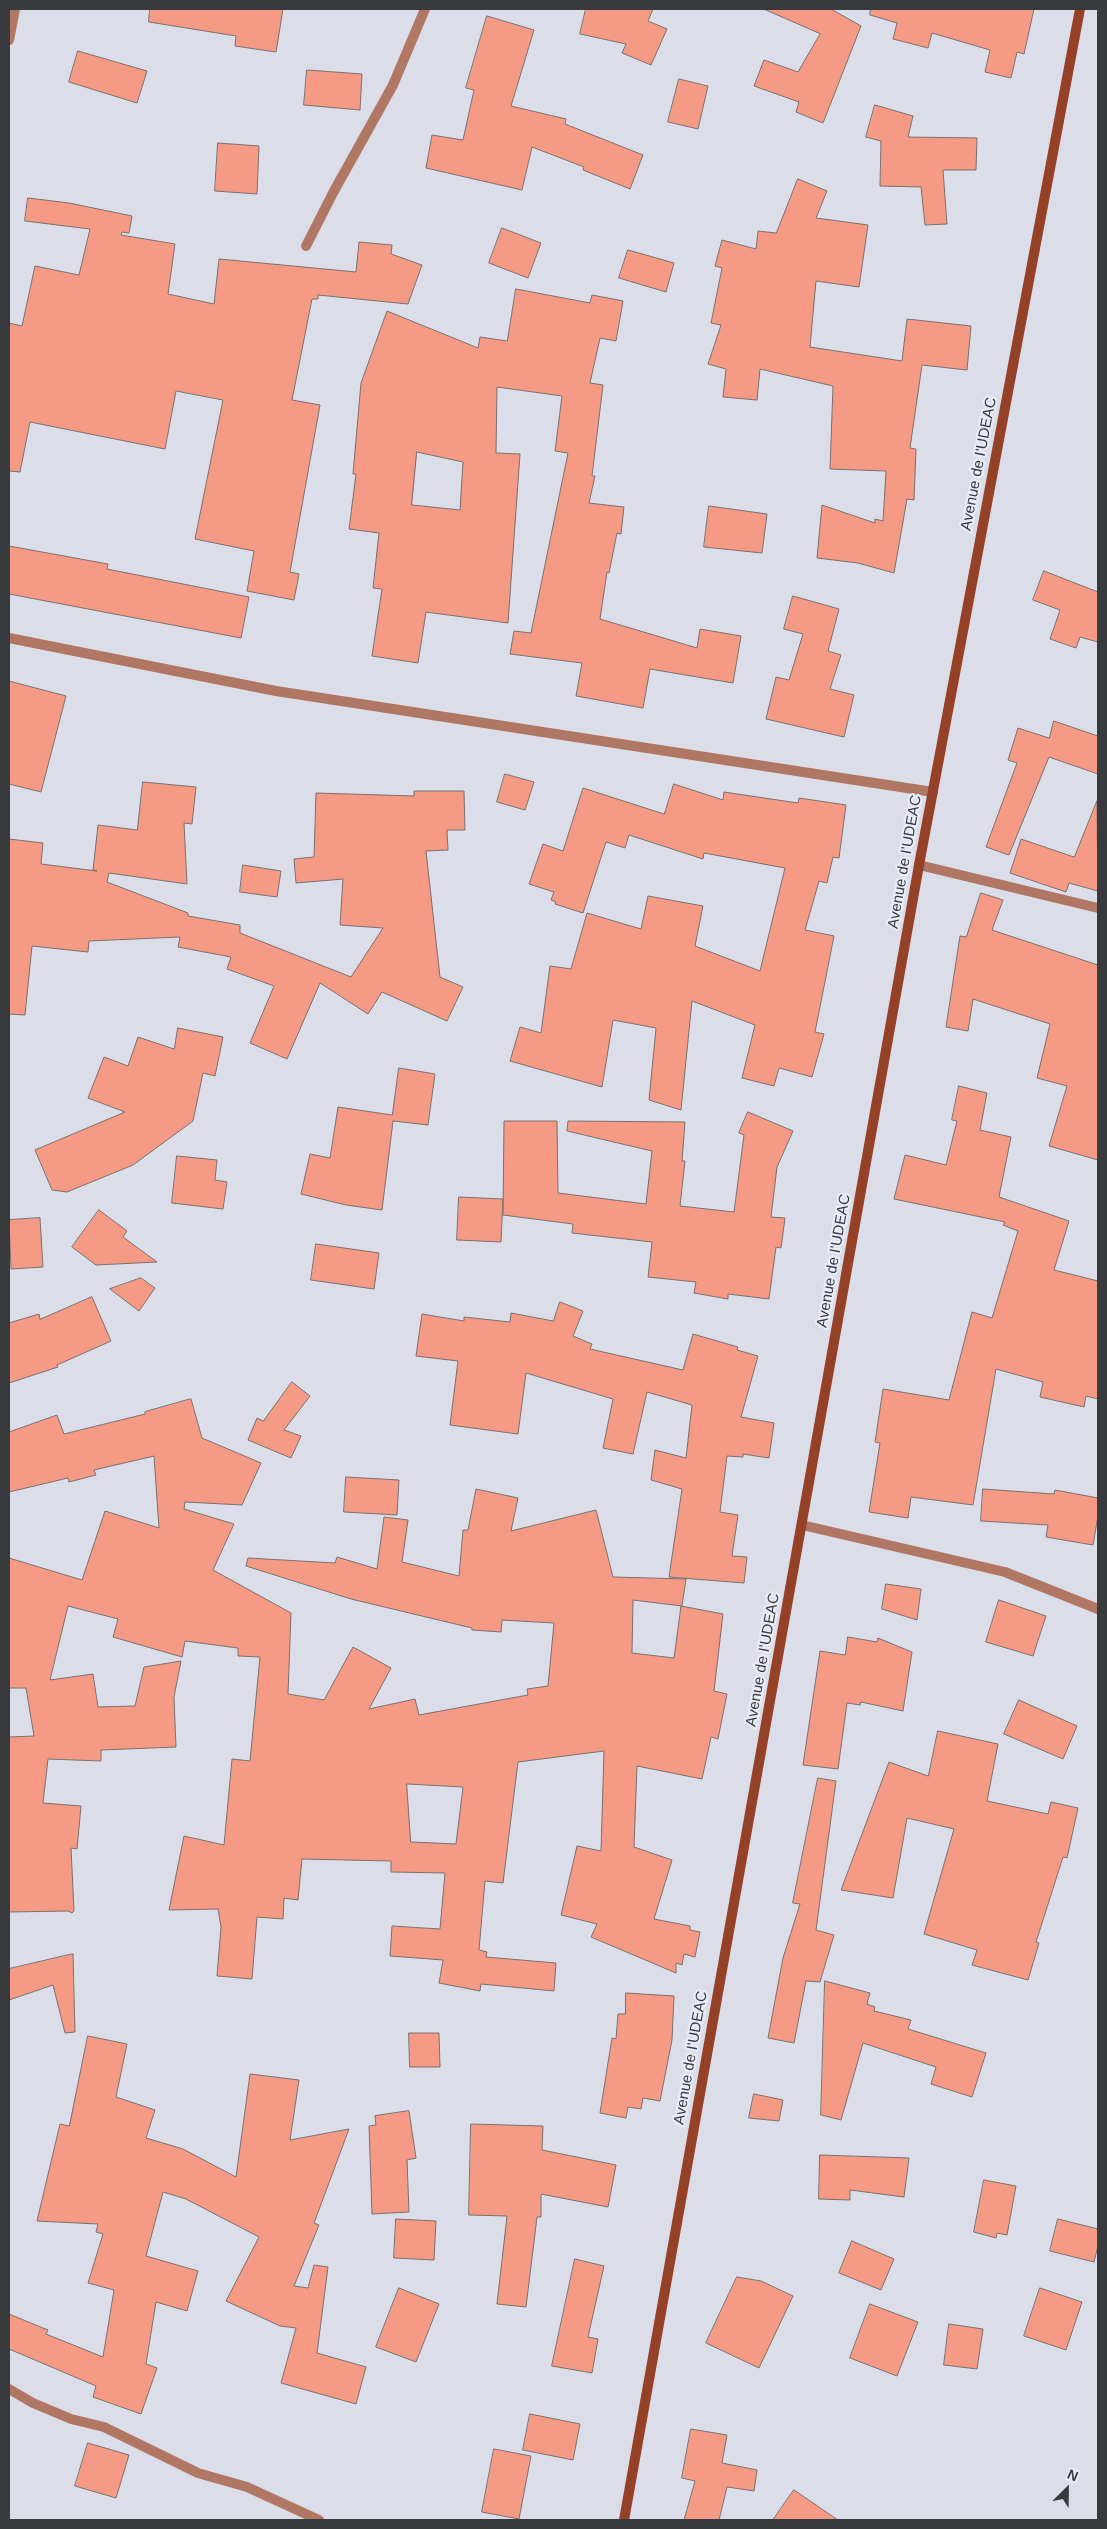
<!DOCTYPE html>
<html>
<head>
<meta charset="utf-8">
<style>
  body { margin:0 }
  #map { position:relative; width:1107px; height:2529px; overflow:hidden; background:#dbdee9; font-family:Arial,sans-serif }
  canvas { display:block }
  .frame { position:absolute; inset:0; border:10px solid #393a3e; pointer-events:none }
  .north { position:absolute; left:1042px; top:2464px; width:50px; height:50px; -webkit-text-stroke:4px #e8ecf6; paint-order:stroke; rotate:23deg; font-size:14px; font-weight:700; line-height:20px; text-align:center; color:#393a3e }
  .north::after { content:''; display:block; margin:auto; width:18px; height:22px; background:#393a3e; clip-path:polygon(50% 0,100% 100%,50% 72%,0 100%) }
</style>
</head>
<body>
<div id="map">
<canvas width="1107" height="2529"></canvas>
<div class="frame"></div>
<div class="north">N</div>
</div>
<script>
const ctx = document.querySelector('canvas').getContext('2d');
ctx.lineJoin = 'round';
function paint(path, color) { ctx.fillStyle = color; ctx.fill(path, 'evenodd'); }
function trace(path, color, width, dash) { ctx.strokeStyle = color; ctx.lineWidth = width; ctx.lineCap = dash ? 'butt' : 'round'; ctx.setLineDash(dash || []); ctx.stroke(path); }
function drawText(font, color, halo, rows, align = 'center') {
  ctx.font = font + ' Arial,sans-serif'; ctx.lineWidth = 4.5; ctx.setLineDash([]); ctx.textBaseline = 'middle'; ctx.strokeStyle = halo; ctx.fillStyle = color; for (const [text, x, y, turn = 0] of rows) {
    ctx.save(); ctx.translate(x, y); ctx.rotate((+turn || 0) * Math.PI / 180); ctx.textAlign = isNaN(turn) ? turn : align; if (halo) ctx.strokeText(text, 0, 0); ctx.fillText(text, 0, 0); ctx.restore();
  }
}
const building = new Path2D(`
  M 150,9 L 283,9 L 276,52 L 235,46 L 236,36 L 149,22 Z
  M 586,9 L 653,9 L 648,21 L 667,29 L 651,65 L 622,53 L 626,44 L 580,34 Z
  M 764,9 L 831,9 L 861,26 L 823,123 L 796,112 L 799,102 L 754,86 L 764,60 L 798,72 L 820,34 Z
  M 871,9 L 1034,9 L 1024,54 L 1017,52 L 1011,78 L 985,72 L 990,50 L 932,33 L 928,48 L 893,39 L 897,23 L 870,15 Z
  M 487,16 L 534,30 L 511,106 L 566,119 L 565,124 L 643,155 L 630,189 L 583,170 L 584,167 L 532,147 L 522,190 L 426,168 L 432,135 L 463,140 L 474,90 L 466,88 Z
  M 78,51 L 147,71 L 137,103 L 69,82 Z
  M 307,70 L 362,74 L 360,110 L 304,105 Z
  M 679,79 L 708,86 L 698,129 L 668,122 Z
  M 875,105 L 913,116 L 908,137 L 977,138 L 976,170 L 943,170 L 947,224 L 925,225 L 921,187 L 880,186 L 881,141 L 866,137 Z
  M 218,143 L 259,146 L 257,194 L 215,191 Z
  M 798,179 L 827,191 L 816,218 L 868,225 L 859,287 L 816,281 L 810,347 L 902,361 L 907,319 L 971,326 L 967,370 L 922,365 L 910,448 L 916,449 L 914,500 L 907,499 L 894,573 L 858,563 L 817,558 L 822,505 L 875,523 L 875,519 L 883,521 L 886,471 L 830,469 L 833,386 L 760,369 L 757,400 L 723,397 L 726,369 L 708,364 L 721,325 L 711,323 L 722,268 L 715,266 L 722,240 L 756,249 L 758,231 L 776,233 Z
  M 28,198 L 69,203 L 132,216 L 129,233 L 122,232 L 121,235 L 175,244 L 168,294 L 214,304 L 219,259 L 356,272 L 359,242 L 392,245 L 391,254 L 422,265 L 408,304 L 318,295 L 318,299 L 312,299 L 292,400 L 320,405 L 290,572 L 299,574 L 294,600 L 247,591 L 254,551 L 195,539 L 223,400 L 176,391 L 165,449 L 30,422 L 20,472 L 9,471 L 9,323 L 22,326 L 35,266 L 79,275 L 90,229 L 25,221 Z
  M 502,228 L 541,243 L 528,278 L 489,263 Z
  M 628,250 L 674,263 L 666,292 L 619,278 Z
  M 516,289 L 590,303 L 592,295 L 623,301 L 616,341 L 600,338 L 590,383 L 603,385 L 592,476 L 595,476 L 589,503 L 624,507 L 621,534 L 617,533 L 609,573 L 607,572 L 600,619 L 697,648 L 700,629 L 741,636 L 733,683 L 650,669 L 643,708 L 576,696 L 582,663 L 510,654 L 514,631 L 531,633 L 568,453 L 555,451 L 562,396 L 497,387 L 496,453 L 520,454 L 508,623 L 426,612 L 418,663 L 372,656 L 382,589 L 373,588 L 379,533 L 349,529 L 356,474 L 353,474 L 361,383 L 387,311 L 478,348 L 480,337 L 507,341 ZM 417,452 L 463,462 L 460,510 L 412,505 Z
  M 709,506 L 767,514 L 762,553 L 704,547 Z
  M 9,546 L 108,564 L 107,569 L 249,597 L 241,638 L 9,594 Z
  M 1044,571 L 1098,592 L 1098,642 L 1080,637 L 1076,648 L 1050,639 L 1060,610 L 1033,600 Z
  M 793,596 L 839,609 L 828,651 L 841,655 L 830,689 L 854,695 L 844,737 L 766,719 L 776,677 L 789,680 L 803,634 L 784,629 Z
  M 9,681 L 66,696 L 41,792 L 9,784 Z
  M 1054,721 L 1098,736 L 1098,774 L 1049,757 L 1009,855 L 986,847 L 1017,763 L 1008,760 L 1018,728 L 1049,738 Z
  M 505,774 L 534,782 L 525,810 L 497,802 Z
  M 143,782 L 196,787 L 192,824 L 184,823 L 187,884 L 109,873 L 107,882 L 188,913 L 188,916 L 240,925 L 240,933 L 351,977 L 383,928 L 340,925 L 343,879 L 296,883 L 294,859 L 314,857 L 316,793 L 414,796 L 414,791 L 464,791 L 465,830 L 447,830 L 448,850 L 426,851 L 440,977 L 463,987 L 447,1021 L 382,992 L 368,1014 L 320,983 L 287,1059 L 250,1043 L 274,986 L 227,969 L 231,957 L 178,947 L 180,937 L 89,941 L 88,952 L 32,946 L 25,1015 L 9,1014 L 9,839 L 43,843 L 41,864 L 97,871 L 93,870 L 98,825 L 137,830 Z
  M 674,784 L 723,800 L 724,792 L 798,803 L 799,798 L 846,805 L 839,858 L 833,857 L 827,883 L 819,881 L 805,930 L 834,936 L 815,1032 L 824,1034 L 812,1077 L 779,1068 L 774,1086 L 742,1078 L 755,1025 L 692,1001 L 681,1110 L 649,1100 L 656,1028 L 613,1020 L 602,1087 L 510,1061 L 520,1027 L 541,1033 L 550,966 L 571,969 L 587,913 L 641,929 L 648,896 L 703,906 L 695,946 L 760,971 L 785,868 L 704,853 L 703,859 L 629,835 L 625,848 L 606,842 L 583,913 L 555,904 L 556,902 L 551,900 L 554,892 L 529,884 L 543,844 L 563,851 L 583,788 L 664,814 Z
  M 1097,801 L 1098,891 L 1069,883 L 1066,892 L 1010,873 L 1021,839 L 1074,857 Z
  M 243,865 L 281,871 L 277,897 L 240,892 Z
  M 981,893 L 1003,900 L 992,930 L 1098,965 L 1098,1160 L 1049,1146 L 1067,1086 L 1037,1078 L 1050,1024 L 973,999 L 968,1031 L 946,1027 L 960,936 L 966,937 Z
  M 178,1028 L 223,1037 L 215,1076 L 203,1073 L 193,1121 L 133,1165 L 67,1192 L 52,1190 L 35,1150 L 125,1112 L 88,1098 L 104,1057 L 128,1066 L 138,1037 L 174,1049 Z
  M 399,1068 L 435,1074 L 428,1125 L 393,1121 L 382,1210 L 346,1205 L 301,1194 L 310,1154 L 330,1158 L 338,1107 L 392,1115 Z
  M 959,1086 L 987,1093 L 980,1130 L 1011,1137 L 999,1197 L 1069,1221 L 1054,1270 L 1098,1281 L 1098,1399 L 1086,1396 L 1084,1407 L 1040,1397 L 1043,1382 L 996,1369 L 973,1505 L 911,1497 L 908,1518 L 869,1512 L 880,1443 L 875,1442 L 883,1389 L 949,1400 L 972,1312 L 992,1318 L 1018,1231 L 1003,1225 L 1005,1222 L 894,1199 L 905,1155 L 946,1165 L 957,1121 L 952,1120 Z
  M 748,1112 L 793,1131 L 777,1167 L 771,1217 L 785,1218 L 781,1248 L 776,1247 L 769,1299 L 728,1294 L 728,1299 L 694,1293 L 696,1282 L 648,1277 L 652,1242 L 572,1233 L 573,1224 L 503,1215 L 504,1121 L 557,1121 L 558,1193 L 646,1204 L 652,1151 L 567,1131 L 568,1121 L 685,1122 L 682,1161 L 685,1161 L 680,1206 L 734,1212 L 744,1135 L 739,1133 Z
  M 177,1156 L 217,1160 L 215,1180 L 227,1182 L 223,1209 L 172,1203 Z
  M 459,1197 L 503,1199 L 501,1242 L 457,1240 Z
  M 99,1210 L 127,1231 L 123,1237 L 157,1262 L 96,1265 L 72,1247 Z
  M 40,1218 L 43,1267 L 11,1269 L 9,1220 Z
  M 316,1244 L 379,1253 L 374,1289 L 311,1280 Z
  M 141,1278 L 155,1288 L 139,1311 L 110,1289 Z
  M 92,1297 L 111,1341 L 57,1365 L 58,1367 L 9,1383 L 9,1323 L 39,1314 L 40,1319 Z
  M 560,1302 L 583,1311 L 573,1336 L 592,1344 L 590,1349 L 683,1370 L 693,1334 L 738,1347 L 737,1350 L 758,1356 L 741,1417 L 774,1423 L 769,1458 L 743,1454 L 743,1457 L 727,1456 L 720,1512 L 738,1515 L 732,1556 L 747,1557 L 744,1583 L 669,1577 L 682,1489 L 651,1480 L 655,1450 L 686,1458 L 692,1405 L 647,1392 L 633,1454 L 603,1448 L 613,1399 L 526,1373 L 518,1434 L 450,1425 L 458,1361 L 416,1356 L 422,1314 L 464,1321 L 464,1317 L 510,1322 L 511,1313 L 553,1321 Z
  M 292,1382 L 310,1396 L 284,1430 L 301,1436 L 291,1458 L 248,1440 L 257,1418 L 263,1421 Z
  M 191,1399 L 202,1438 L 261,1463 L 242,1505 L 185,1502 L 184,1509 L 234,1524 L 213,1570 L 291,1613 L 288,1694 L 324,1700 L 353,1647 L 391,1668 L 369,1709 L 415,1699 L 419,1715 L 528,1695 L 527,1689 L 548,1686 L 554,1623 L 502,1620 L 501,1632 L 472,1630 L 472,1628 L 351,1599 L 246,1566 L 248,1558 L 335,1563 L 337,1557 L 377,1569 L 384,1517 L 408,1520 L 402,1562 L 459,1576 L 463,1530 L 468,1530 L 476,1489 L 518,1498 L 511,1531 L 596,1510 L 613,1577 L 686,1579 L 682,1606 L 633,1600 L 632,1653 L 674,1658 L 681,1606 L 723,1614 L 714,1691 L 727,1694 L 718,1739 L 711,1737 L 702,1779 L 637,1766 L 634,1847 L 672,1860 L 654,1919 L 690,1926 L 690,1930 L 700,1932 L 695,1957 L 684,1954 L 682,1965 L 676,1963 L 676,1973 L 591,1937 L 597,1924 L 561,1915 L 577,1846 L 601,1851 L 604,1751 L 518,1762 L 503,1883 L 485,1881 L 479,1950 L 487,1952 L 486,1957 L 556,1963 L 554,1991 L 481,1984 L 480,1991 L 439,1983 L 443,1960 L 390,1956 L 392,1926 L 440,1929 L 445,1873 L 391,1872 L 391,1861 L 302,1859 L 298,1900 L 284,1898 L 283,1919 L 257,1917 L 252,1979 L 217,1976 L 221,1927 L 218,1909 L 169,1910 L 184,1836 L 224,1845 L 232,1759 L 250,1761 L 260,1657 L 238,1656 L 238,1648 L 185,1641 L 182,1657 L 113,1637 L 118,1619 L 68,1606 L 50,1680 L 93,1674 L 98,1707 L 135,1706 L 144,1667 L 181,1661 L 174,1697 L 176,1747 L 101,1750 L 101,1761 L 48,1759 L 43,1803 L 81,1806 L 77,1849 L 71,1848 L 74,1911 L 72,1913 L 68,1911 L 9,1912 L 9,1737 L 34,1736 L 26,1688 L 9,1688 L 9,1558 L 82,1580 L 105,1511 L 159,1528 L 154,1456 L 94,1470 L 96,1475 L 69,1482 L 68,1478 L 9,1492 L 9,1432 L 57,1415 L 64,1434 L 145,1414 L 145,1412 ZM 407,1784 L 463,1787 L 456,1844 L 411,1842 Z
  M 346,1477 L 399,1480 L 397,1515 L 344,1512 Z
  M 983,1489 L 1054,1494 L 1055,1490 L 1098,1498 L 1098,1516 L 1093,1545 L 1046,1537 L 1048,1525 L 981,1521 Z
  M 886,1584 L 921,1589 L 917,1620 L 882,1609 Z
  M 999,1600 L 1046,1616 L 1033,1656 L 986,1642 Z
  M 848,1637 L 877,1642 L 878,1638 L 912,1652 L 903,1711 L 861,1702 L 860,1705 L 847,1703 L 838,1769 L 803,1765 L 820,1651 L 845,1655 Z
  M 1019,1700 L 1077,1726 L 1063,1759 L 1004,1734 Z
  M 938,1731 L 998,1744 L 987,1801 L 1048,1814 L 1051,1802 L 1078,1808 L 1067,1858 L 1063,1857 L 1036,1942 L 1039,1943 L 1028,1980 L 972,1965 L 977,1950 L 924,1934 L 954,1829 L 907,1818 L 893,1898 L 841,1890 L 889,1762 L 928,1776 Z
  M 818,1778 L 836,1781 L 816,1930 L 834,1935 L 820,1982 L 806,1981 L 794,2043 L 768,2038 L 783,1958 L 800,1904 L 793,1903 Z
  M 73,1954 L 75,2032 L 65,2033 L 53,1985 L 9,2000 L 9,1969 Z
  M 825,1981 L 870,1993 L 867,2004 L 875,2007 L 874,2011 L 911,2020 L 908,2029 L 986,2053 L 972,2097 L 931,2084 L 936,2067 L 863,2043 L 841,2120 L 821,2115 Z
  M 626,1993 L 674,1996 L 672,2040 L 660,2101 L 643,2098 L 641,2109 L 628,2107 L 626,2118 L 600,2113 L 612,2038 L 616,2039 L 618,2014 L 625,2014 Z
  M 409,2033 L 439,2033 L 440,2067 L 410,2067 Z
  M 88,2036 L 127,2044 L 116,2097 L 155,2110 L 146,2138 L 183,2149 L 236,2177 L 250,2074 L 299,2080 L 290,2140 L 349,2129 L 314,2223 L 319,2225 L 294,2286 L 308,2288 L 314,2265 L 328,2267 L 317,2353 L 366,2367 L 356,2404 L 281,2383 L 296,2328 L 280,2326 L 226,2301 L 259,2237 L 186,2199 L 163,2192 L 146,2256 L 198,2271 L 187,2311 L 156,2302 L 146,2364 L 157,2368 L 141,2414 L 93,2397 L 96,2386 L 9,2349 L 9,2314 L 48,2330 L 46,2334 L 103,2357 L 114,2290 L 88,2283 L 103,2234 L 96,2232 L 98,2224 L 37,2221 L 60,2124 L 69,2126 Z
  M 754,2094 L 783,2100 L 779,2121 L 749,2118 Z
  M 409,2111 L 416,2158 L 407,2160 L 409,2212 L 372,2214 L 369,2126 L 376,2125 L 375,2116 Z
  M 471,2124 L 543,2126 L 542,2150 L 616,2165 L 608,2207 L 541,2194 L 541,2217 L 537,2217 L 526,2307 L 497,2304 L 507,2216 L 469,2215 Z
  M 820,2155 L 909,2158 L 904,2197 L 850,2190 L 850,2200 L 819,2199 Z
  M 984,2180 L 1016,2186 L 1007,2235 L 997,2233 L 996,2238 L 974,2232 Z
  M 396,2219 L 436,2221 L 434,2260 L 394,2258 Z
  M 1058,2219 L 1098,2229 L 1098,2246 L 1094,2262 L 1050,2251 Z
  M 852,2241 L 894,2259 L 881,2290 L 839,2273 Z
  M 575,2259 L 604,2266 L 588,2337 L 598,2339 L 592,2373 L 552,2366 Z
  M 737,2277 L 761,2281 L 793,2296 L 759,2368 L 706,2343 Z
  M 399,2288 L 439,2304 L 416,2362 L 376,2347 Z
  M 1040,2288 L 1082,2302 L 1066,2350 L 1024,2336 Z
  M 870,2304 L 918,2322 L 897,2376 L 850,2358 Z
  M 949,2324 L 983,2329 L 977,2369 L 944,2365 Z
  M 530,2414 L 580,2424 L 573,2460 L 523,2450 Z
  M 691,2429 L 727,2435 L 722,2463 L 757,2470 L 754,2491 L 727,2487 L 719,2520 L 684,2520 L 695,2481 L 682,2478 Z
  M 88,2443 L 129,2455 L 116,2498 L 75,2486 Z
  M 494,2449 L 531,2456 L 519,2519 L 482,2512 Z
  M 794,2490 L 838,2520 L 773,2520 Z`);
paint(building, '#f59a84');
trace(building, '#7b706e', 1);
trace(new Path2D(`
  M 9,40 L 15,9
  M 306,246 L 334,191 L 393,85 L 425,9
  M 9,638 L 276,691 L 933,792
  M 919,865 L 1098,908
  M 802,1525 L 1005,1572 L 1098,1609
  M 9,2389 L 33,2403 L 71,2419 L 104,2427 L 198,2473 L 247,2487 L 319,2520`), '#b07764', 10);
trace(new Path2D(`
  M 624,2520 L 919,865 L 1080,9`), '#944127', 10);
drawText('15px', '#393a3e', '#e8ecf6', [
  ["Avenue de I'UDEAC",979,464,-79],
  ["Avenue de I'UDEAC",905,862,-80],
  ["Avenue de I'UDEAC",834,1261,-80],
  ["Avenue de I'UDEAC",763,1660,-80],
  ["Avenue de I'UDEAC",691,2058,-80]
]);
</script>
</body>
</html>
